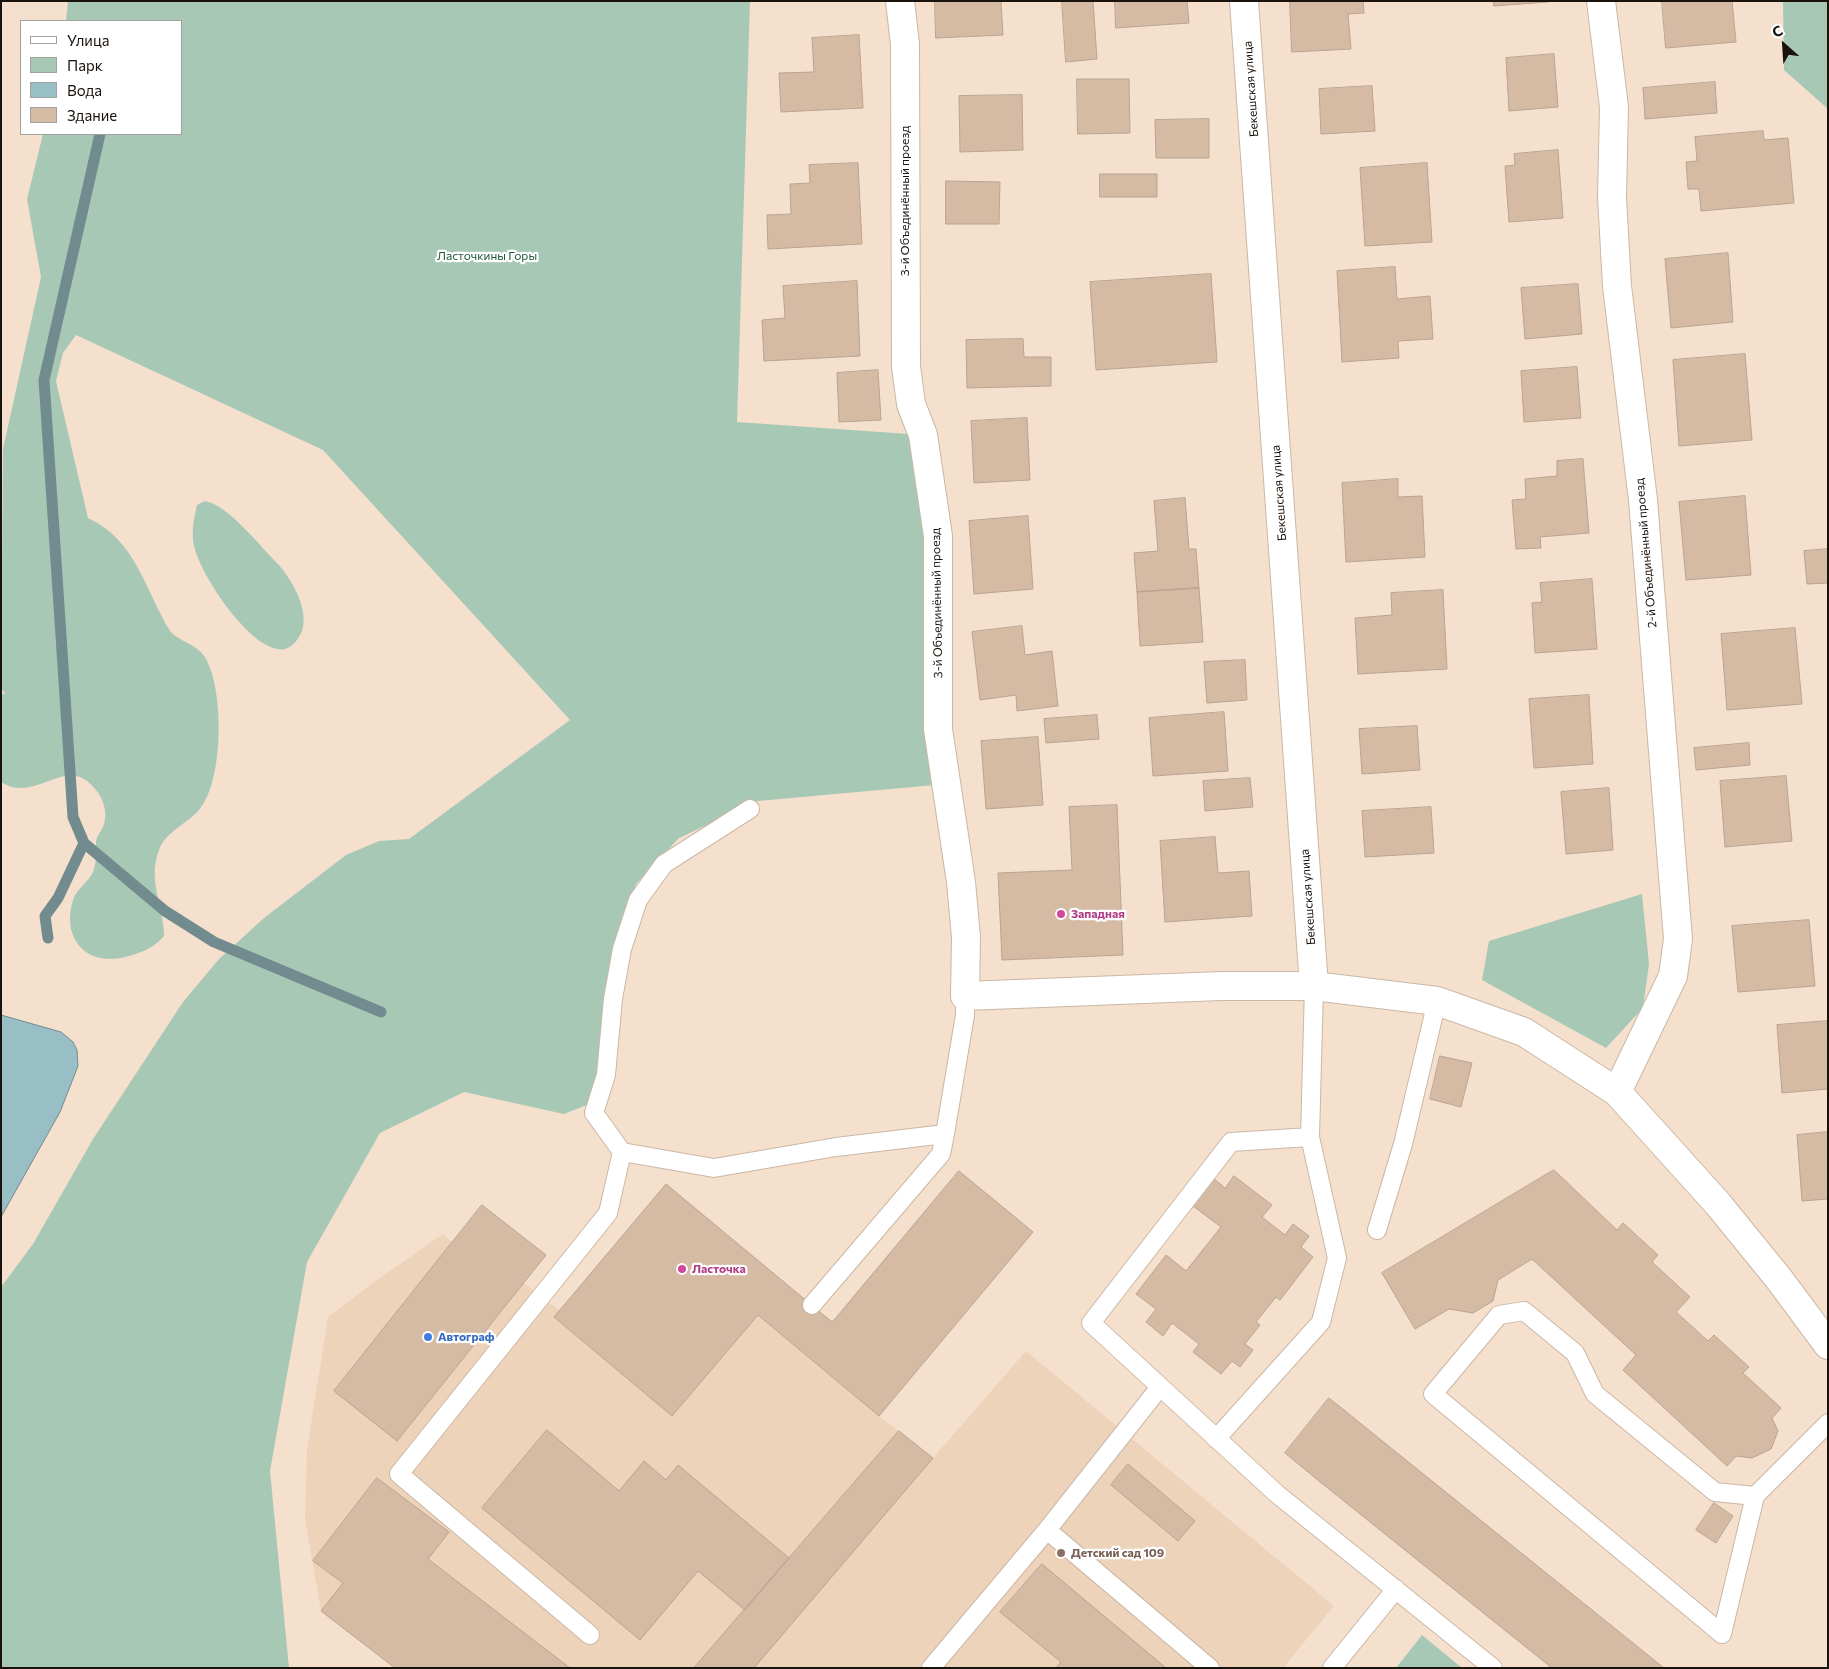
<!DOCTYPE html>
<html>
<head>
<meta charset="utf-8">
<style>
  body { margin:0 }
  #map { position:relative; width:1829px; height:1669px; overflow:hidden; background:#f5e0cd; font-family:Commissioner,sans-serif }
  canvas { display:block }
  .frame { position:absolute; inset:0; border:2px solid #1a130c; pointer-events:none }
  .legend { position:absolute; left:20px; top:20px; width:162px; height:115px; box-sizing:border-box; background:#fff; border:1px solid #a3a19e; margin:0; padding:6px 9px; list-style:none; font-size:15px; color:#1a130c }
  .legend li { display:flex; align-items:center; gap:10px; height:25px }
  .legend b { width:25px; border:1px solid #a3a19e }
  .north { position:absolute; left:1759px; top:20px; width:50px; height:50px; -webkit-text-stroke:4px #fff; paint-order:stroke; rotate:334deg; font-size:14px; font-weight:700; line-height:20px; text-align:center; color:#1a130c }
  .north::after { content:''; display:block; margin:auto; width:18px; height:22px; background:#1a130c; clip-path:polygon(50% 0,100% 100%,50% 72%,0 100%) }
</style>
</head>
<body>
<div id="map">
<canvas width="1829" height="1669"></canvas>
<div class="frame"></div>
<ul class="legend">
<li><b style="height:6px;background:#fff"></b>Улица</li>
<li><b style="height:14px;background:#a8c8b6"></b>Парк</li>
<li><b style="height:14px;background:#97bfc5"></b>Вода</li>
<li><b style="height:14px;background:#d5bba3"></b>Здание</li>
</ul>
<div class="north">С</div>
</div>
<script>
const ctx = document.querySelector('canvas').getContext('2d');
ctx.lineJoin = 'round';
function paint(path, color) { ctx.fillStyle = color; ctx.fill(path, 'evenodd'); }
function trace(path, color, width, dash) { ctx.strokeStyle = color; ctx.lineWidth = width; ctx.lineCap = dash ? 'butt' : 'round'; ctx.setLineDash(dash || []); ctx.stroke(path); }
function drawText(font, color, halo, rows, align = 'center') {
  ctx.font = font + ' Commissioner,sans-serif'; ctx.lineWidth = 4.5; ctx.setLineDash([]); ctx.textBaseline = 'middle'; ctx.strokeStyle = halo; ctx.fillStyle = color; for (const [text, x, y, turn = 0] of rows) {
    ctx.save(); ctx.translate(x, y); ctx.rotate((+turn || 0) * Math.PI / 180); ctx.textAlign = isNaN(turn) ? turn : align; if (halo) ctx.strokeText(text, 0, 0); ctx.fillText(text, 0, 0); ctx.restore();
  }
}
paint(new Path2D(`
  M 482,1205 L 546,1255 L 524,1283 L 560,1311 L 555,1318 L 672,1416 L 758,1315 L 879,1416 L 933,1458 L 1026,1351 L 1334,1606 L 1283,1668 L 395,1668 L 321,1611 L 305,1519 L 307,1449 L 328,1317 L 374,1282 L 443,1234 L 452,1242 Z`), '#eed3bb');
paint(new Path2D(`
  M 68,1 L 750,1 L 737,422 L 923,435 L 946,784 L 758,801 L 679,838 L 636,884 L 612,964 L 597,1101 L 564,1114 L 464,1092 L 380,1133 L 307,1262 L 270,1471 L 289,1668 L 1,1668 L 1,1287 L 33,1244 L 93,1139 L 183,1002 L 219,959 L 264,918 L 346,855 L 379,841 L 409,839 L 570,720 L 323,450 L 76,335 L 63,353 L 56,381 L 88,518 C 136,540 145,590 170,631 C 181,643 198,644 206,659 C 224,691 224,781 199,810 C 187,824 165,832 159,850 C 147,882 164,905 164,936 C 154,948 141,953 125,957 C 86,967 61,938 73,900 C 77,888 88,883 93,872 C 97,863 96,851 96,842 C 97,835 102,831 104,824 C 108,812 103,798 95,789 C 66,752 37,805 1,782 L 1,695 L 5,693 L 1,689 L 3,449 L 41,277 L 27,199 L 43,134 L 181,134 L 181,21 L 66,21 Z
  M 1783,1 L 1828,1 L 1828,109 L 1784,70 Z
  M 205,501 C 228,505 259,545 276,562 C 293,580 315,618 297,640 C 293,646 285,651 278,649 C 247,645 200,574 194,546 C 191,532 194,518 197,505 Z
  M 1642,894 L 1649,964 L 1643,1008 L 1606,1048 L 1482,980 L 1489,941 Z
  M 1422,1635 L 1462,1668 L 1396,1668 Z`), '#a8c8b6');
const water = new Path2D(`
  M 1,1015 L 61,1032 L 73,1042 L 77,1050 L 78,1066 L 60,1112 L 1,1217 Z`);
paint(water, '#97bfc5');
trace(water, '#728b8e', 1);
trace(new Path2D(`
  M 100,134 L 44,380 L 73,817 L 84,843 L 165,911 L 214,942 L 381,1012
  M 48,938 L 45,916 L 58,898 L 84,843`), '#728b8e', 11);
const building = new Path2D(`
  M 935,1 L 1001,1 L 1003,35 L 936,38 Z
  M 1062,1 L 1093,1 L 1097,59 L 1066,62 Z
  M 1115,1 L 1187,1 L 1189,23 L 1116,28 Z
  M 1290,1 L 1363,1 L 1364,13 L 1348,14 L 1351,49 L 1292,52 Z
  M 1494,1 L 1548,1 L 1548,2 L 1494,6 Z
  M 1662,1 L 1732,1 L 1736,42 L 1666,48 Z
  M 859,35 L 863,108 L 781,112 L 779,73 L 814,72 L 812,38 Z
  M 1554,54 L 1558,107 L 1509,111 L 1506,58 Z
  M 1077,79 L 1129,79 L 1130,133 L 1078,134 Z
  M 1715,82 L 1717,113 L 1645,119 L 1643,88 Z
  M 1372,86 L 1375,131 L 1321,134 L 1319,89 Z
  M 1022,95 L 1023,150 L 960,152 L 959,96 Z
  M 1209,119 L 1209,158 L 1156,158 L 1155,120 Z
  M 1763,131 L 1764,140 L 1788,138 L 1794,203 L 1701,211 L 1699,189 L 1688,189 L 1686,162 L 1697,161 L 1695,137 Z
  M 1558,150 L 1563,218 L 1509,222 L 1505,166 L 1515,165 L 1514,154 Z
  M 858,163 L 862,244 L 768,249 L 767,215 L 791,214 L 790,184 L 810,183 L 809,165 Z
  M 1427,163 L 1432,242 L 1365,246 L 1360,168 Z
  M 1100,174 L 1157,174 L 1157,197 L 1100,197 Z
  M 946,181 L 1000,182 L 999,224 L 946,224 Z
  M 1728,253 L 1733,322 L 1671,328 L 1665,259 Z
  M 1395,267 L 1397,299 L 1430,296 L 1433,339 L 1398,341 L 1399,358 L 1342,362 L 1337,271 Z
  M 1211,274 L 1217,362 L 1096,370 L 1090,282 Z
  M 857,281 L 860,356 L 764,361 L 762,320 L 785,318 L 783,286 Z
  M 1578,284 L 1582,334 L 1525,339 L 1521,288 Z
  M 1023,339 L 1024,357 L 1051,357 L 1051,386 L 967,388 L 966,340 Z
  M 1745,354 L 1752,440 L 1679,446 L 1673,360 Z
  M 1577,367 L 1581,418 L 1524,422 L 1521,371 Z
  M 878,370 L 881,420 L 839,422 L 837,373 Z
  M 1027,418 L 1030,480 L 974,483 L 971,421 Z
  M 1583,459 L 1589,533 L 1540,537 L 1541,548 L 1516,549 L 1512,500 L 1526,499 L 1525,479 L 1557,476 L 1557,461 Z
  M 1398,479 L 1398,497 L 1422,496 L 1425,557 L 1346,562 L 1342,483 Z
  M 1745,496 L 1751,575 L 1686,580 L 1679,502 Z
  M 1185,498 L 1189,549 L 1196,549 L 1199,588 L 1137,592 L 1134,553 L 1158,551 L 1154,501 Z
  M 1028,516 L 1033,589 L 974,594 L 969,521 Z
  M 1828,549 L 1828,583 L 1807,584 L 1804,551 Z
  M 1592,579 L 1597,649 L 1535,653 L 1532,603 L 1542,602 L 1540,583 Z
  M 1199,588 L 1203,642 L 1140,646 L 1137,592 Z
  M 1443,590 L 1447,669 L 1358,674 L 1355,618 L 1392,615 L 1391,593 Z
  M 1022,626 L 1025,655 L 1052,651 L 1058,706 L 1017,711 L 1016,695 L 980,700 L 972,632 Z
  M 1795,628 L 1802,704 L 1727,710 L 1721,634 Z
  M 1245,660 L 1247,700 L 1207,703 L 1204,662 Z
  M 1589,695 L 1593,764 L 1534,768 L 1529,699 Z
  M 1224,712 L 1228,771 L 1153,776 L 1149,718 Z
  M 1097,715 L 1099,739 L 1046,743 L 1044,719 Z
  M 1417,726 L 1420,770 L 1362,774 L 1359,729 Z
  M 1038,737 L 1043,805 L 986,809 L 981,741 Z
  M 1749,743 L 1750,765 L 1696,770 L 1694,748 Z
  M 1786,776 L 1792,841 L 1725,847 L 1720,781 Z
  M 1250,778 L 1253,807 L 1205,811 L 1203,781 Z
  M 1609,788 L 1613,850 L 1566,854 L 1561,792 Z
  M 1117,805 L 1123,955 L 1002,960 L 998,873 L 1072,870 L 1069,807 Z
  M 1431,807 L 1434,853 L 1365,857 L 1362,811 Z
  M 1215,837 L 1218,873 L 1249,871 L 1252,916 L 1165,922 L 1160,841 Z
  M 1809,920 L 1815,986 L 1738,992 L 1732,926 Z
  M 1828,1021 L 1828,1089 L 1782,1093 L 1777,1025 Z
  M 1440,1056 L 1472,1063 L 1461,1107 L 1430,1099 Z
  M 1828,1132 L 1828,1199 L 1802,1201 L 1797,1135 Z
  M 1554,1170 L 1617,1230 L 1623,1223 L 1658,1255 L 1652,1262 L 1690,1297 L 1676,1312 L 1708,1341 L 1714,1335 L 1749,1367 L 1743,1373 L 1781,1408 L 1772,1418 L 1778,1431 L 1771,1449 L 1752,1458 L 1736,1456 L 1727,1466 L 1623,1370 L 1636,1355 L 1532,1259 L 1498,1280 L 1493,1301 L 1473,1313 L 1449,1309 L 1415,1329 L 1382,1273 Z
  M 959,1171 L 1033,1232 L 879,1416 L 758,1315 L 672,1416 L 554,1317 L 666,1184 L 832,1322 Z
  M 1234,1176 L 1272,1205 L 1262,1217 L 1285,1235 L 1293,1224 L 1309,1236 L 1301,1247 L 1313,1257 L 1280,1300 L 1276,1297 L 1256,1322 L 1260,1325 L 1245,1344 L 1253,1350 L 1240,1367 L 1232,1361 L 1221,1374 L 1193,1352 L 1199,1344 L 1172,1323 L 1163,1336 L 1146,1322 L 1156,1309 L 1136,1294 L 1166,1255 L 1186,1271 L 1221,1227 L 1193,1206 L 1214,1179 L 1225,1188 Z
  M 482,1205 L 546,1255 L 397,1441 L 334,1391 Z
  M 1329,1398 L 1664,1668 L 1552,1668 L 1319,1481 L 1285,1453 Z
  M 547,1430 L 619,1491 L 644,1461 L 666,1480 L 678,1465 L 789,1558 L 745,1610 L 698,1571 L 640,1640 L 482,1508 Z
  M 899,1431 L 933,1458 L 754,1668 L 694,1668 Z
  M 1128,1464 L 1195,1521 L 1178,1541 L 1111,1485 Z
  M 377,1478 L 449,1532 L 428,1559 L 570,1668 L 395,1668 L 321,1611 L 343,1583 L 313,1561 Z
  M 1714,1503 L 1733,1516 L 1716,1543 L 1696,1530 Z
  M 1042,1564 L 1166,1668 L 1056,1668 L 1061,1662 L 1000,1612 Z`);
paint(building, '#d5bba3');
trace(building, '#b8a492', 1);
const lane = new Path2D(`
  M 1314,986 L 1310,1137 L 1231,1142 L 1091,1323 L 1277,1494 L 1493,1668
  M 622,1152 L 594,1113 L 606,1075 L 613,999 L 622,949 L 638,900 L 664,864 L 750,809
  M 1377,1230 L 1403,1144 L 1437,1001
  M 812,1305 L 941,1154 L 945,1134
  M 1216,1439 L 1321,1322 L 1337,1258 L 1310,1137
  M 1755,1496 L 1722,1634 L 1433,1394 L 1499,1315 L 1524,1311 L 1575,1353 L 1595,1394 L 1715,1492 L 1755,1496 L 1828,1423
  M 1047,1530 L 1210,1668
  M 590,1635 L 399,1474 L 608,1213 L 622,1152 L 714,1168 L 836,1147 L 945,1134 L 965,1015 L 965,996
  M 931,1668 L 1047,1530 L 1160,1387
  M 1332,1668 L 1396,1589`);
const street = new Path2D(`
  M 900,1 L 905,44 L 906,366 L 911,404 L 923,435 L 938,536 L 938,729 L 961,882 L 966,937 L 965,996 L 1221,986 L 1314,986 L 1437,1001 L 1524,1032 L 1617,1092 L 1718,1204 L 1779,1279 L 1828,1345
  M 1244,1 L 1314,986
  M 1601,1 L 1614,107 L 1612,197 L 1617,286 L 1643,500 L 1678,939 L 1673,976 L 1617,1092`);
trace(lane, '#cbb7a5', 20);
trace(street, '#cbb7a5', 30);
trace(lane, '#fff', 18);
trace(street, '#fff', 28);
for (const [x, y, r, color] of [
  [1061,914,5,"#d1479c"],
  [682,1269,5,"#d1479c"],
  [428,1337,5,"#3f7fe0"],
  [1061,1553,5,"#8d6e63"]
]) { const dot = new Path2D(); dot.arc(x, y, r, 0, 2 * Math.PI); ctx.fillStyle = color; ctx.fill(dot); trace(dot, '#fff', 2); }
drawText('12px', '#1a130c', '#fff', [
  ["Бекешская улица",1251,89,-94],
  ["3-й Объединённый проезд",905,201,-90],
  ["Бекешская улица",1279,493,-94],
  ["2-й Объединённый проезд",1646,553,-95],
  ["3-й Объединённый проезд",937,603,-91],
  ["Бекешская улица",1308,897,-94]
]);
drawText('12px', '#1d563c', '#fff', [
  ["Ласточкины Горы",487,256]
]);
drawText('bold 12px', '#b23c85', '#fff', [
  ["Западная",1071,914],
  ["Ласточка",692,1269]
], 'left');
drawText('bold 12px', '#366cbe', '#fff', [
  ["Автограф",438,1337]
], 'left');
drawText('bold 12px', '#785e54', '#fff', [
  ["Детский сад 109",1071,1553]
], 'left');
</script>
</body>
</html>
